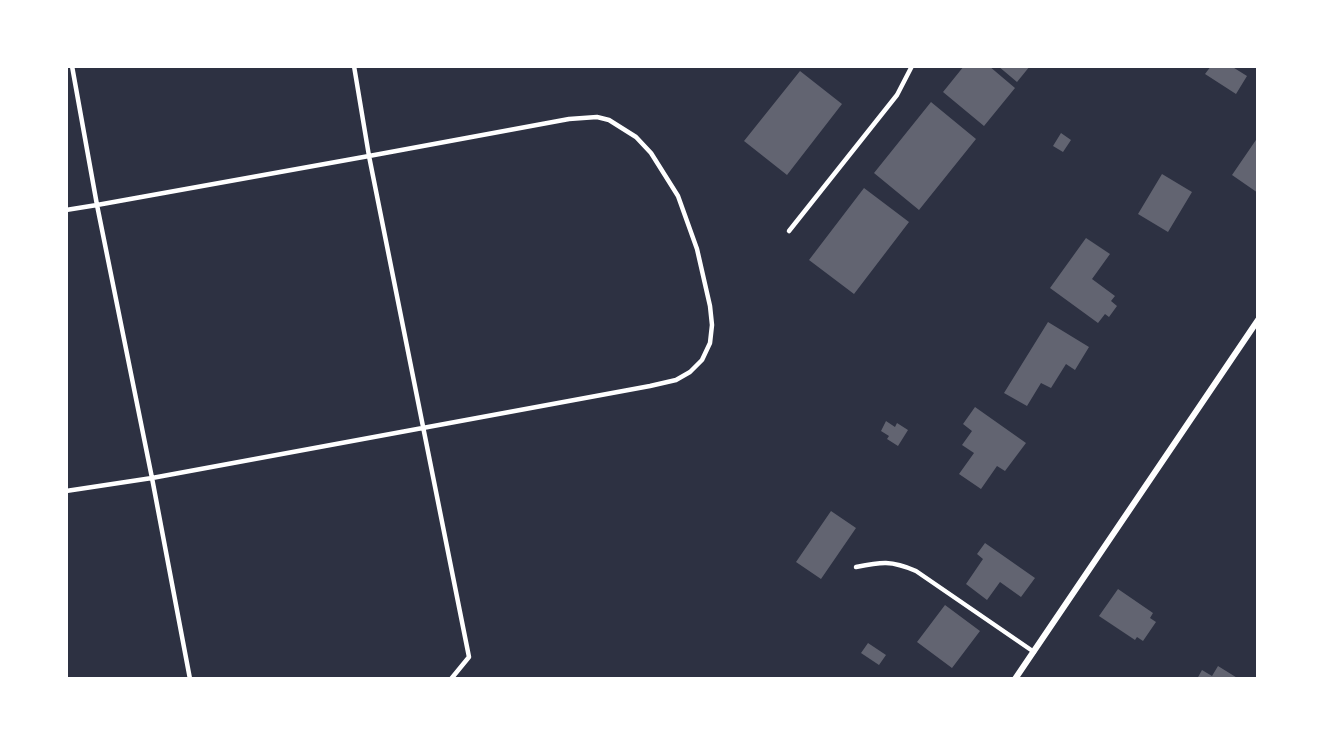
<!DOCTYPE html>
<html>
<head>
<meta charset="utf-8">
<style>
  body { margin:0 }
  #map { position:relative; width:1324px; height:745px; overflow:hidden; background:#2d3142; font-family:"Roboto Serif",serif }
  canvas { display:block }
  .frame { position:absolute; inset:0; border:68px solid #fff; pointer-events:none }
</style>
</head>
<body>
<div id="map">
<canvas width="1324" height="745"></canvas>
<div class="frame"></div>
</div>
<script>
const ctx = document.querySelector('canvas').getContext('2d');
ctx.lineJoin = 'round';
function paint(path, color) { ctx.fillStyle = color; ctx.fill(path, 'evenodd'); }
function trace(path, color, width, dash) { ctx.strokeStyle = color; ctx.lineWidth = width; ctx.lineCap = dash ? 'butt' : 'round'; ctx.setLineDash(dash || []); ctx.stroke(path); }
paint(new Path2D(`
  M 964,66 L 989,66 L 1015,88 L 984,126 L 943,92 Z
  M 998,66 L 1030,66 L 1017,82 Z
  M 1211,66 L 1231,66 L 1247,76 L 1236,94 L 1205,74 Z
  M 800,71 L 842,104 L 787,175 L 744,141 Z
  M 931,102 L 976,139 L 919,210 L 874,173 Z
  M 1061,133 L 1071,140 L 1063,152 L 1053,146 Z
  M 1258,137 L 1258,193 L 1232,175 Z
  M 1162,174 L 1192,192 L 1168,232 L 1138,214 Z
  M 864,188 L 909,222 L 854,294 L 809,260 Z
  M 1086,238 L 1110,254 L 1092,279 L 1115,296 L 1111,301 L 1117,306 L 1109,317 L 1105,314 L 1098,323 L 1050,288 Z
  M 1048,322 L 1089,347 L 1075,370 L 1066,364 L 1051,388 L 1041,383 L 1027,406 L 1004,393 Z
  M 975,407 L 1026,443 L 1005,471 L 997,466 L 981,489 L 959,474 L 974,453 L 962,445 L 972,431 L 963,424 Z
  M 886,421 L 895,427 L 897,423 L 908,430 L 898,446 L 887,439 L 889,436 L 881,431 Z
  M 831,511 L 856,528 L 821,579 L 796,562 Z
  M 985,543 L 1035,578 L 1021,597 L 1000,582 L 987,600 L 966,584 L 983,559 L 977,554 Z
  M 1118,589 L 1153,613 L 1150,618 L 1156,622 L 1143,641 L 1137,637 L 1135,640 L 1099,616 Z
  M 945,605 L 980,631 L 952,668 L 917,642 Z
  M 868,643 L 886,655 L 879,665 L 861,653 Z
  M 1218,666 L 1239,679 L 1197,679 L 1202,670 L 1212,676 Z`), '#626471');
trace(new Path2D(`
  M 72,66 L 97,205 L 369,156 L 354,66
  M 66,210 L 97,205 L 152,478 L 66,491
  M 789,231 L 897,95 L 912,66
  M 856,567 C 881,562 891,560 916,571 L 1034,652
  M 190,679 L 152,478 L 650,386 L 676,380 L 690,372 L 702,360 L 710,343 L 712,325 L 710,306 L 697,249 L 678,196 L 651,153 L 636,137 L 609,120 L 597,117 L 569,119 L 369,156 L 469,657 L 451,679`), '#fff', 4.5);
trace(new Path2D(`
  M 1015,679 L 1258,320`), '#fff', 6);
</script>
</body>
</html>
